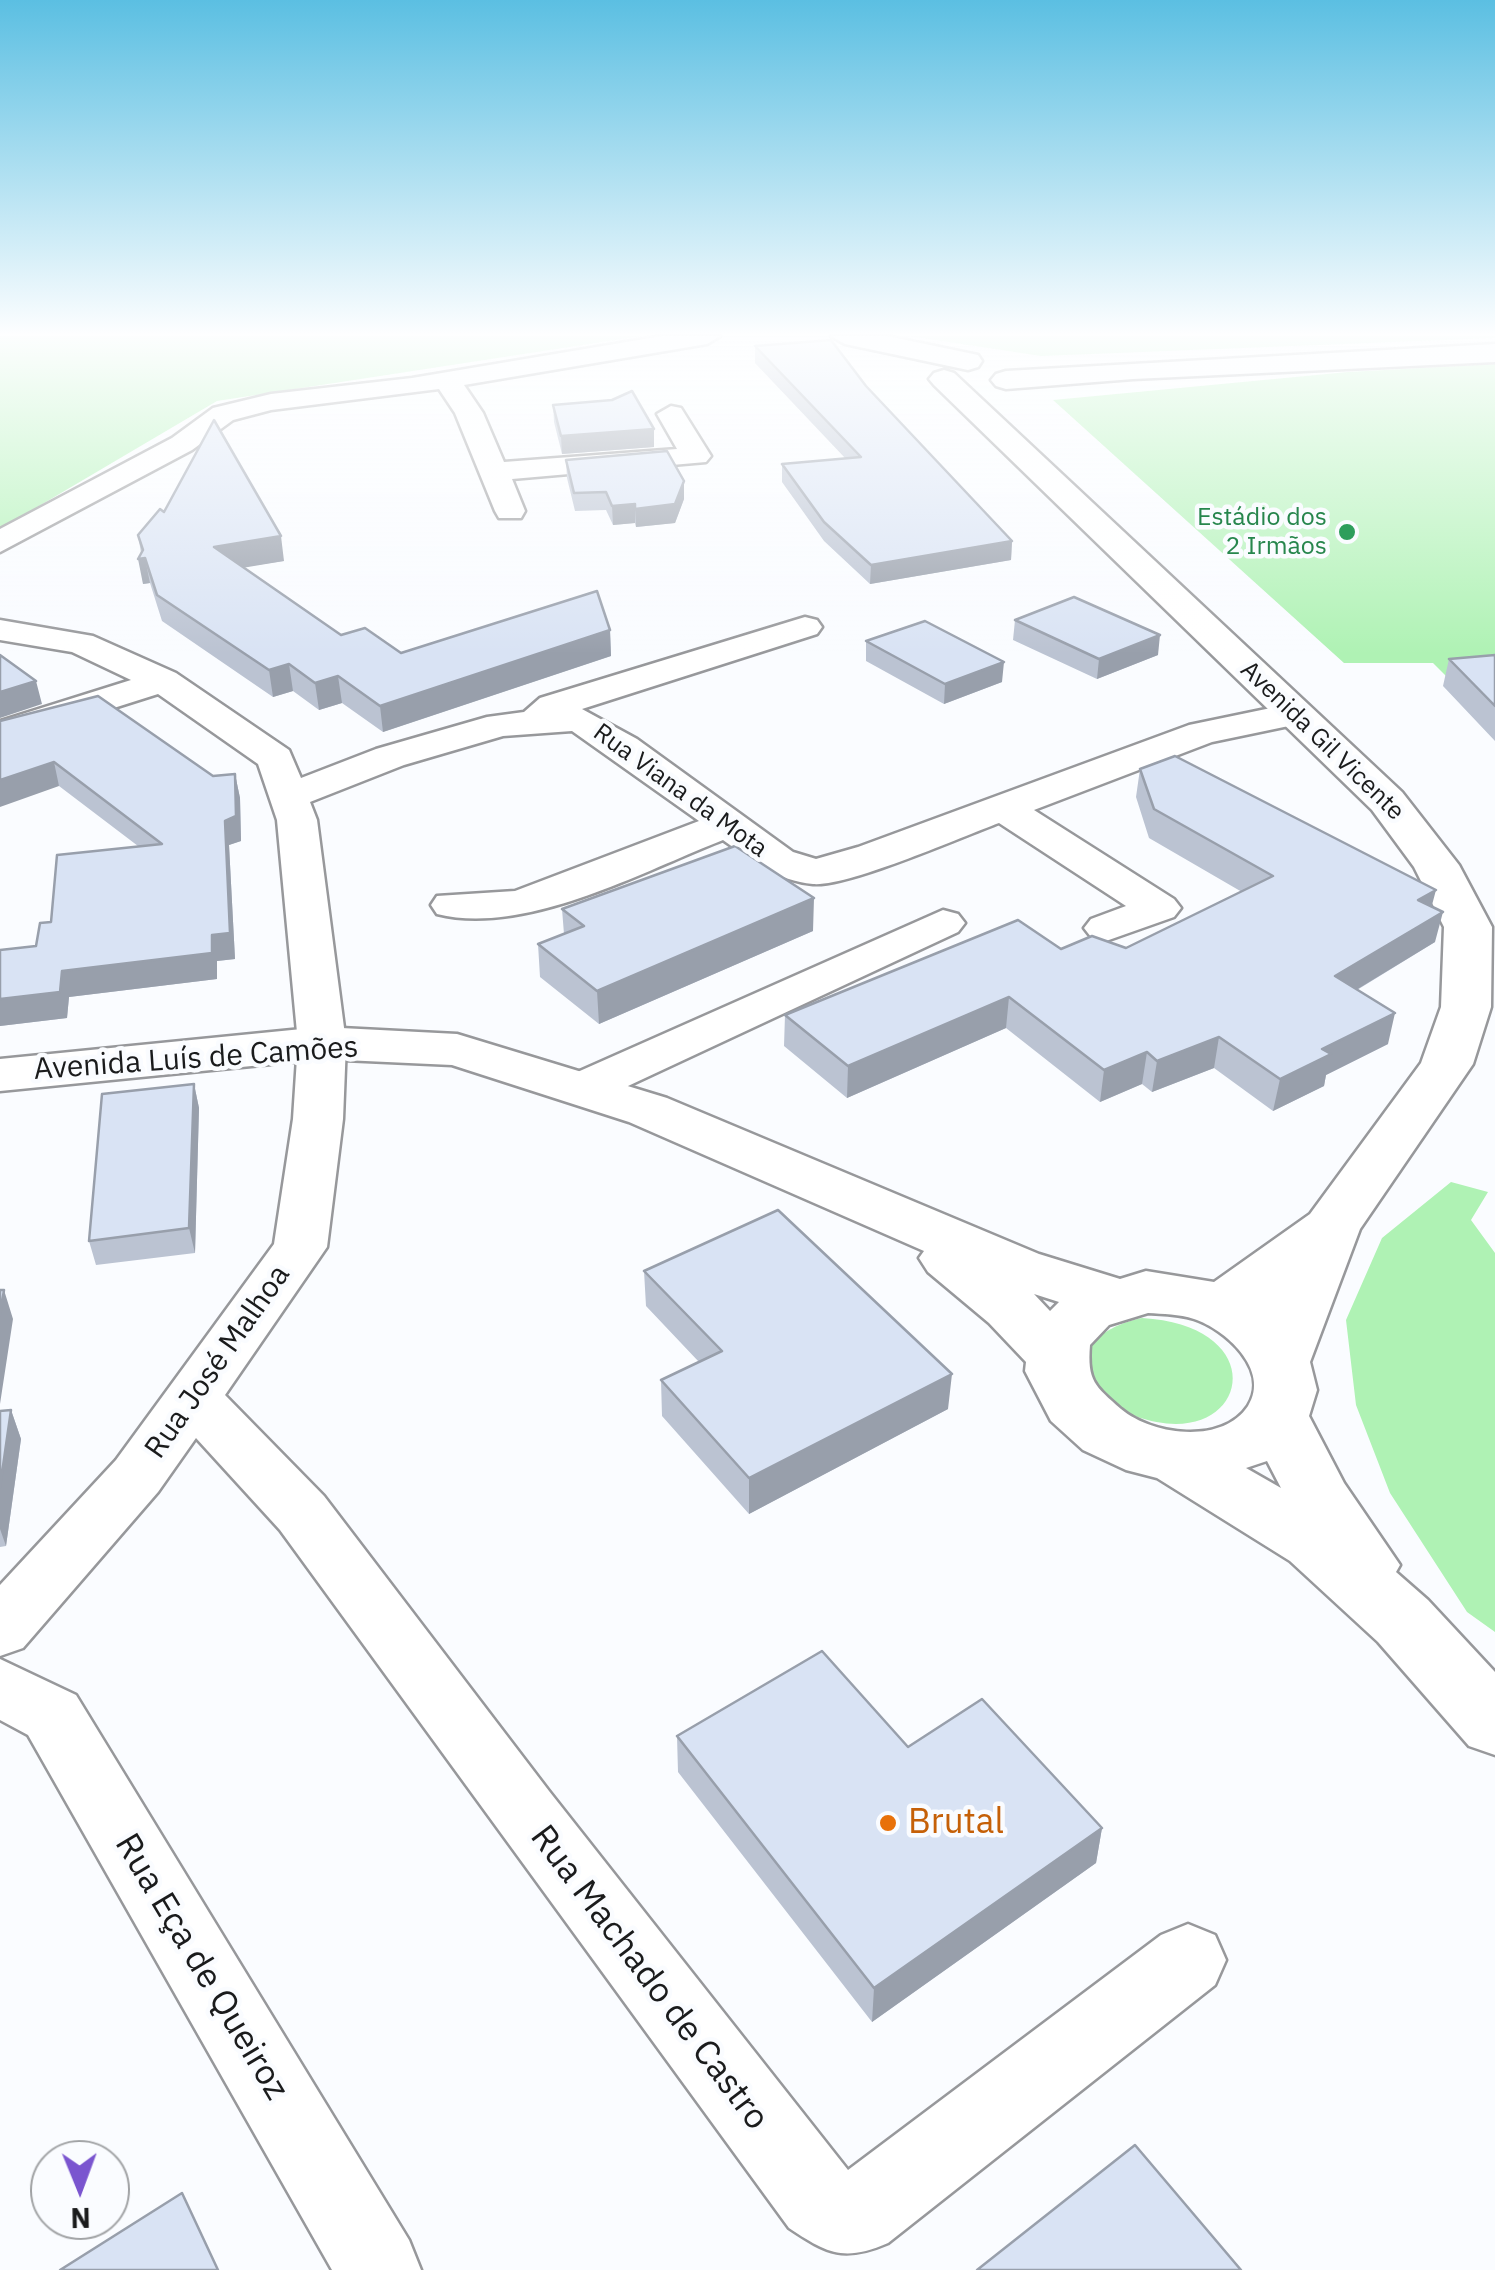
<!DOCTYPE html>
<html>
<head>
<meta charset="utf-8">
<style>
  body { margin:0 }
  #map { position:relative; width:1495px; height:2270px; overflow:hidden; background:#fafcff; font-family:"IBM Plex Sans",sans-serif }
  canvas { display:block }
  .north { position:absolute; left:30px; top:2140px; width:100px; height:100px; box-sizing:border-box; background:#fafcff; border:2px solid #a0a2a4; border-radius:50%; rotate:179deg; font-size:28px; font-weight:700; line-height:40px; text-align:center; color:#1a1b1c }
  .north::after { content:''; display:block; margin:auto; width:35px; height:45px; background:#7a55cf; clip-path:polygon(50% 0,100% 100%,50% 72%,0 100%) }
</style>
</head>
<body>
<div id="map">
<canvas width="1495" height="2270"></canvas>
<div class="north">N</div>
</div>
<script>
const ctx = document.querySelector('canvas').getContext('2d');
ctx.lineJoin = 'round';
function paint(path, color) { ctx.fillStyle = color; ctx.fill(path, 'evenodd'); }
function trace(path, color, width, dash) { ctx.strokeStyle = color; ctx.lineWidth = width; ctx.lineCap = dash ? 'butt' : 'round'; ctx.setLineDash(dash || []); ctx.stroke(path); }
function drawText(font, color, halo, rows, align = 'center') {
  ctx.font = font + ' "IBM Plex Sans",sans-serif'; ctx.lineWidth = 9; ctx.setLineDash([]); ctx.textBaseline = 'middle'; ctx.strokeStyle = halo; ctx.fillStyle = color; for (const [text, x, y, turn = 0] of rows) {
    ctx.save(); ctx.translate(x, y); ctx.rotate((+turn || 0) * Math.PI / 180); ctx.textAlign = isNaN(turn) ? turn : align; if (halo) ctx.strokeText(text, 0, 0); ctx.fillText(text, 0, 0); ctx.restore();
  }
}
paint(new Path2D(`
  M 0,336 L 641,336 L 217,401 L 0,529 Z
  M 909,336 L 1495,336 L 1495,338 L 1041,356 Z
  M 1495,364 L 1495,725 L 1433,663 L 1344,663 L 1053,400 L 1348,372 Z
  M 1451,1182 L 1488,1192 L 1471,1220 L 1495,1253 L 1495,1632 L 1467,1612 L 1390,1493 L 1356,1405 L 1346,1320 L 1382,1238 Z
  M 1142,1318 C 1280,1326 1247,1457 1135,1416 C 1117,1409 1097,1396 1090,1377 C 1076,1341 1114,1324 1142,1318 Z`), '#aff2b4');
const minor = new Path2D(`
  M 662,336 L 720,336 L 707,344 L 464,385 L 483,413 L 504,462 L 677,449 L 657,414 L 671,406 L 681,408 L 711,456 L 706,462 L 512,479 L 525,511 L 521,518 L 499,518 L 495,511 L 455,413 L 439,389 L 271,410 L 233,420 L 192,450 L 0,552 L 0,529 L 172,438 L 213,408 L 271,394 L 412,378 Z
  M 805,617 L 817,620 L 822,627 L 817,634 L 582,709 L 637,739 L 793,852 L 816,859 L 858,847 L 1189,725 L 1295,703 L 1308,706 L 1314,714 L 1308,722 L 1212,742 L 1034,810 L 1174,899 L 1181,908 L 1174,917 L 1106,941 L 1091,937 L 1084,928 L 1091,919 L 1126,906 L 999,823 C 961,837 848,887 813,884 C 778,881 751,860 723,840 C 641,872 525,936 437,914 L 431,905 L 437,896 L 515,891 L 699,821 L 572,731 L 503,736 L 404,765 L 310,802 L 317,820 L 346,1043 L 343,1119 L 327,1247 L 225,1395 L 324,1496 L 549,1791 L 848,2170 L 1161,1935 L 1188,1924 L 1215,1935 L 1226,1960 L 1215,1985 L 888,2243 C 844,2262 828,2254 789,2228 L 280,1530 L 196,1438 L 158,1492 L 23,1648 L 0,1656 L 0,1585 L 116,1460 L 274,1244 L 293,1119 L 298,1043 L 277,820 L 258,764 L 158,694 L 0,744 L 0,721 L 131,680 L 72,652 L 0,640 L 0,620 L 93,636 L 176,673 L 289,750 L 301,778 L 376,749 L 487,717 L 524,712 L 540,698 Z
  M 943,910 L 958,914 L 965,923 L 958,932 L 598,1100 L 581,1104 L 564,1100 L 557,1089 L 564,1078 Z
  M 0,1659 L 76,1695 L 409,2240 L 421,2270 L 332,2270 L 28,1735 L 0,1720 Z`);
const tertiary = new Path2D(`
  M 831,336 L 887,336 L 978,355 L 982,361 L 978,367 L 968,370 L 845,344 Z
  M 1495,344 L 1495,362 L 1133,379 L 1006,389 L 996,386 L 991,380 L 996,374 L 1006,371 Z
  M 944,370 L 954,373 L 1402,792 L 1459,865 L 1492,927 L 1491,1007 L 1473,1064 L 1360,1229 L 1310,1362 L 1317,1390 L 1309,1416 L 1344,1483 L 1400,1565 L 1396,1572 L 1428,1600 L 1495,1672 L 1495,1755 L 1469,1746 L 1378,1642 L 1290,1561 L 1157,1478 L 1126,1470 L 1083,1450 L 1051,1421 L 1025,1371 L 1026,1362 L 989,1323 L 928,1272 L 919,1258 L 924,1251 L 629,1122 L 452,1065 L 322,1059 L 0,1091 L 0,1059 L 322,1027 L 457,1034 L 667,1098 L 1039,1254 L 1120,1279 L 1146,1271 L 1214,1282 L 1310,1214 L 1421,1063 L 1441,1007 L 1444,927 L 1414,867 L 1372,810 L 934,385 L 929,379 L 934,373 ZM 1034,1294 L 1059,1302 L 1050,1311 ZM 1148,1313 C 1163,1314 1179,1314 1194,1319 C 1225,1329 1271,1370 1248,1406 C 1222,1445 1152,1435 1121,1409 C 1095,1386 1087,1381 1090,1345 L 1109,1325 ZM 1267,1461 L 1281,1488 L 1246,1468 Z`);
trace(minor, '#97989b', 5);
trace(tertiary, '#97989b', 5);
paint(minor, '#fff');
paint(tertiary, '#fff');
paint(new Path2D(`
  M 755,346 L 866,386 L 1012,541 L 1011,560 L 870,584 L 824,541 L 782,482 L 782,464 L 845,458 L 755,363 Z
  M 612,400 L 654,447 L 562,454 L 554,422 L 553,405 Z
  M 566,460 L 684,499 L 675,523 L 636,527 L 635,523 L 613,525 L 606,510 L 575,511 L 567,478 Z
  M 164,512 L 284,561 L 243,567 L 341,635 L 401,653 L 610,630 L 611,656 L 383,732 L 342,703 L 319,710 L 293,691 L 273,697 L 162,621 L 150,583 L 143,584 L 141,553 L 138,535 Z
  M 1015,620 L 1158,655 L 1097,679 L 1013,640 Z
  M 866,641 L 1002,682 L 944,704 L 866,661 Z
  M 1495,655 L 1495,741 L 1443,686 L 1449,659 Z
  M 0,721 L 213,776 L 235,774 L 240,798 L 241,841 L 229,845 L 235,959 L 217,961 L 217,979 L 69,997 L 67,1018 L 0,1026 L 0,950 L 36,946 L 51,922 L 138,846 L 59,786 Z
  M 1140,769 L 1432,907 L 1435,942 L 1357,990 L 1388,1044 L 1326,1075 L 1324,1086 L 1273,1111 L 1214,1068 L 1152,1092 L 1142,1084 L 1100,1102 L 1006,1028 L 847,1098 L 784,1046 L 785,1015 L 1061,949 L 1126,948 L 1242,892 L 1149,838 L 1136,797 Z
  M 562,909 L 813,931 L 599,1024 L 540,977 L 538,944 L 564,934 Z
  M 194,1084 L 199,1108 L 195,1253 L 96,1265 L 89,1241 Z
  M 644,1271 L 948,1409 L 749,1514 L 662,1416 L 661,1380 L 699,1362 L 646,1306 Z
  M 11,1410 L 21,1439 L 6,1546 L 0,1547 L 0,1411 Z
  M 677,1736 L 908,1747 L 1102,1828 L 1096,1863 L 872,2022 L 678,1772 Z`), '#bbc3d2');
paint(new Path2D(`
  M 654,429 L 654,447 L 562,454 L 561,436 Z
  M 684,481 L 684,499 L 675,523 L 636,527 L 635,509 Z
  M 635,504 L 635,523 L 613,525 L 612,506 Z
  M 281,536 L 284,561 L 218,572 L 214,547 Z
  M 1012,541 L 1011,560 L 870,584 L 871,565 Z
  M 145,558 L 150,583 L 143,584 L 138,559 Z
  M 610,630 L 611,656 L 383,732 L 380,706 Z
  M 1160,635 L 1158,655 L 1097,679 L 1099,659 Z
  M 1004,662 L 1002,682 L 944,704 L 945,684 Z
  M 289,664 L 293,691 L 273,697 L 269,670 Z
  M 338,676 L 342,703 L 319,710 L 315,683 Z
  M 36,681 L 42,704 L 0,718 L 0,692 Z
  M 54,762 L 59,786 L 0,807 L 0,780 Z
  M 235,774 L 240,798 L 241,841 L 229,845 L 235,959 L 217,961 L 217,979 L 69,997 L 67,1018 L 0,1026 L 0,999 L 62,971 L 212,935 L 225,821 Z
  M 1436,890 L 1428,920 L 1418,900 Z
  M 814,898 L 813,931 L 599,1024 L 597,991 Z
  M 1443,912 L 1435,942 L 1328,1007 L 1335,976 Z
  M 1009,997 L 1006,1028 L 847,1098 L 848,1066 Z
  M 1395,1013 L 1388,1044 L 1326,1075 L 1324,1086 L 1273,1111 L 1280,1079 L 1322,1049 Z
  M 1219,1037 L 1214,1068 L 1152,1092 L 1157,1061 Z
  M 1147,1052 L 1142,1084 L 1100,1102 L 1104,1070 Z
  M 194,1084 L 199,1108 L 195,1253 L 189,1228 Z
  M 4,1290 L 13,1319 L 0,1404 L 0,1315 Z
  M 952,1374 L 948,1409 L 749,1514 L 749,1478 Z
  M 11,1410 L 21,1439 L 6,1546 L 0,1529 L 0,1487 Z
  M 1102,1828 L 1096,1863 L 872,2022 L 874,1988 Z`), '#989fab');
const building = new Path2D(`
  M 831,340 L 866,386 L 1012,541 L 871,565 L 824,522 L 782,464 L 861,457 L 755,346 Z
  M 632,391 L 654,429 L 561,436 L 553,405 L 612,400 Z
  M 214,420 L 281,536 L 214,547 L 341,635 L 365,628 L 401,653 L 597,591 L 610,630 L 380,706 L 338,676 L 315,683 L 289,664 L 269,670 L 157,595 L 145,558 L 138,559 L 143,550 L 138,535 L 160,509 L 164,512 Z
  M 667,451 L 684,481 L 675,504 L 635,509 L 635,504 L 612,506 L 606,492 L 574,493 L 566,460 Z
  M 1074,597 L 1160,635 L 1099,659 L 1015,620 Z
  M 925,621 L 1004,662 L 945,684 L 866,641 Z
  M 0,655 L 36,681 L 0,692 Z
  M 1495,655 L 1495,706 L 1449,659 Z
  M 98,696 L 213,776 L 235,774 L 236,816 L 225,821 L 230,933 L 212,935 L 212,953 L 62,971 L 60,992 L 0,999 L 0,950 L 36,946 L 40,923 L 51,922 L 57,855 L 162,844 L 54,762 L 0,780 L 0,721 Z
  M 1175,756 L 1436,890 L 1418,900 L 1443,912 L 1335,976 L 1395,1013 L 1322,1049 L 1331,1054 L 1280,1079 L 1219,1037 L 1157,1061 L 1147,1052 L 1104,1070 L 1009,997 L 848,1066 L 785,1015 L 1018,920 L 1061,949 L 1092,936 L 1126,948 L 1273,876 L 1154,809 L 1140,769 Z
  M 735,846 L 814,898 L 597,991 L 538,944 L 584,926 L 562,909 Z
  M 194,1084 L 189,1228 L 89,1241 L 102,1094 Z
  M 778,1210 L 952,1374 L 749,1478 L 661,1380 L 722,1351 L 644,1271 Z
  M 0,1290 L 4,1290 L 0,1315 Z
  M 11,1410 L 0,1487 L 0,1411 Z
  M 822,1651 L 908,1747 L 982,1699 L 1102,1828 L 874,1988 L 677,1736 Z
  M 1135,2145 L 1241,2270 L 977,2270 Z
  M 182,2193 L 218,2270 L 60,2270 Z`);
paint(building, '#d9e3f4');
trace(building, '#989fab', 2.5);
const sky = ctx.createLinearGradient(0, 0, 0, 654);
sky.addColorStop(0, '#5bbfe2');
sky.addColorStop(0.51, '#fdfeff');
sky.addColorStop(1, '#fdfeff00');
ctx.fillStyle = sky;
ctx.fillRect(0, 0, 1495, 654);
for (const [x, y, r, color] of [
  [1347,532,10,"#2e9e5b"],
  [888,1823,10,"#e8710a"]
]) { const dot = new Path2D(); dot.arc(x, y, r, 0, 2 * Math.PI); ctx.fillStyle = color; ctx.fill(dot); trace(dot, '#fafcff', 4); }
drawText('25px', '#27864d', '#fafcff', [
  ["Estádio dos",1327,518],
  ["2 Irmãos",1327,547]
], 'right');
drawText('25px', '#1a1b1c', '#fafcff', [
  ["Avenida Gil Vicente",1322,741,44],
  ["Rua Viana da Mota",680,791,36]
]);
drawText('30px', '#1a1b1c', '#fafcff', [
  ["Avenida Luís de Camões",196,1059,-4],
  ["Rua José Malhoa",218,1362,-55]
]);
drawText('35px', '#c56008', '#fafcff', [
  ["Brutal",908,1823]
], 'left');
drawText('35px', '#1a1b1c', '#fafcff', [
  ["Rua Eça de Queiroz",201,1967,59],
  ["Rua Machado de Castro",649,1978,53]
]);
</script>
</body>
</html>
